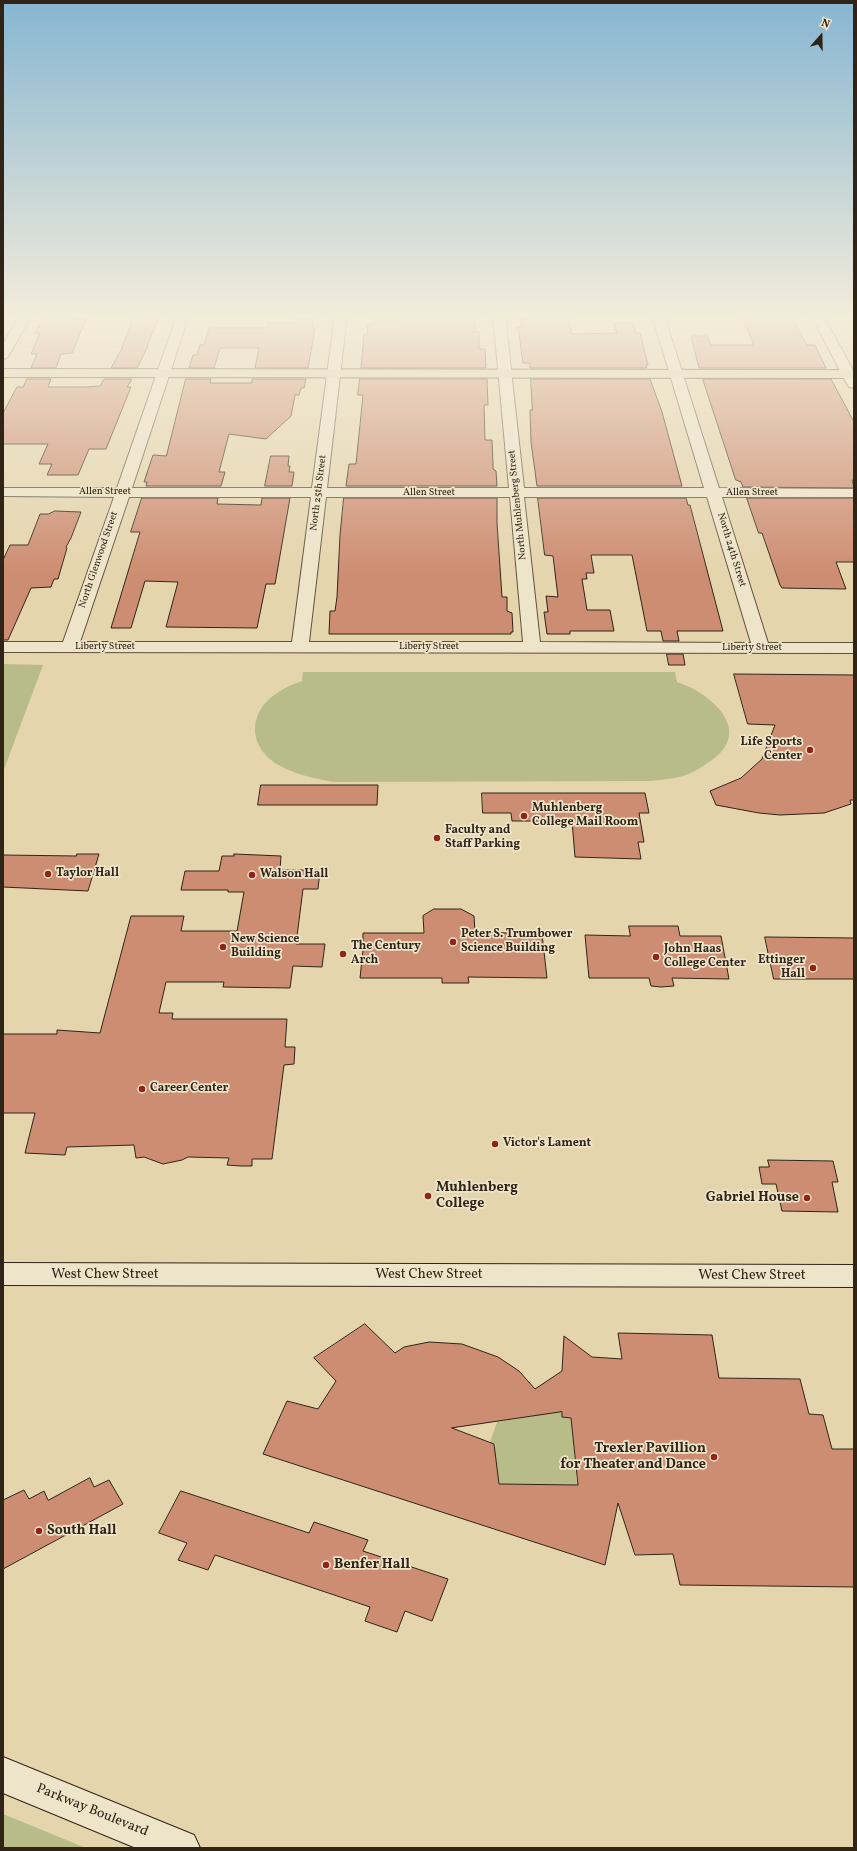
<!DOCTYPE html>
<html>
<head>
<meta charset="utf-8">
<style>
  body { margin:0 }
  #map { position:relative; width:857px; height:1851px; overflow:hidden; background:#e5d5ad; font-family:Vollkorn,serif }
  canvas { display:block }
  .frame { position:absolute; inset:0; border:4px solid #302417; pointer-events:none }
  .north { position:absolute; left:801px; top:16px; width:40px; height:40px; -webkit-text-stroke:3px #eee4ca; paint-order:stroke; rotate:20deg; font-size:11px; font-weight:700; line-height:16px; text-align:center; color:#302417 }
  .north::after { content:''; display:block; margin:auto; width:14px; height:18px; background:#302417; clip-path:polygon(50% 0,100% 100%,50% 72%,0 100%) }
</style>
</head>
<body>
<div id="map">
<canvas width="857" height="1851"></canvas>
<div class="frame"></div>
<div class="north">N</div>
</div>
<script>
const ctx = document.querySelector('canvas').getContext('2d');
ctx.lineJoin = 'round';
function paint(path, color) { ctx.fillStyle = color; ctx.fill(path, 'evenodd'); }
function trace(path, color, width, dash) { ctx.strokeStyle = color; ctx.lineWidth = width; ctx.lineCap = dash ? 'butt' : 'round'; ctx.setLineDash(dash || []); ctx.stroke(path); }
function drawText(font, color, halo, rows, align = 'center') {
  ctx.font = font + ' Vollkorn,serif'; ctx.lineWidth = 3.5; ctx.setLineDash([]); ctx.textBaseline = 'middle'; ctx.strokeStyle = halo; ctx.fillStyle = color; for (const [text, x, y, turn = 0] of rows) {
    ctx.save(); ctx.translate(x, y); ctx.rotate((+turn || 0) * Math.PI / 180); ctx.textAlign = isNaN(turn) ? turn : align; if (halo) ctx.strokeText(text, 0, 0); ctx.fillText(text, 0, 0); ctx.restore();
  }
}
paint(new Path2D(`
  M 3,664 L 43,665 L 3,772 Z
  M 303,672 L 675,672 L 677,682 C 684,685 691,687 697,691 C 724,707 746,736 712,760 C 703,766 693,773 683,776 C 672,779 660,780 649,781 L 333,782 C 314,778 292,774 275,763 C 247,744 249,711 277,693 C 284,688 293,684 302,681 Z
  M 563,1396 L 562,1417 L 571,1418 L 577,1485 L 499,1484 L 490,1459 L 496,1445 L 490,1442 L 497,1422 L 533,1416 L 533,1409 Z
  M 3,1814 L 86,1848 L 3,1848 Z`), '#b7bc88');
const building = new Path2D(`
  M 47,315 L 76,315 L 74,319 L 86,319 L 72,353 L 61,354 L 56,368 L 31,368 L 37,354 L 31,354 L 40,333 L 35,333 Z
  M 404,315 L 474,315 L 475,332 L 479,332 L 479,349 L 485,349 L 486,368 L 361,368 L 364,334 L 367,334 L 368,324 L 374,324 L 375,320 L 404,320 Z
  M 525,315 L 568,315 L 572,334 L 617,333 L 614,323 L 633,323 L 636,333 L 640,333 L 648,365 L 646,365 L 647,368 L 530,368 L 530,363 L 523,363 L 518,327 L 522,327 L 520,318 L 526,318 Z
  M 768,315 L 791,315 L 807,345 L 815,345 L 826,368 L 699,368 L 691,336 L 707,336 L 711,345 L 754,345 L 742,317 L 769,317 Z
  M 134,316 L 155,316 L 155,320 L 158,320 L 147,346 L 148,346 L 137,368 L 111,368 L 121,350 Z
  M 296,319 L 314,319 L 312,328 L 315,328 L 308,368 L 255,368 L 259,348 L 220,348 L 214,368 L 189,368 L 193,355 L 197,355 L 200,345 L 204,345 L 209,328 L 267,328 L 268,322 L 295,323 Z
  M 27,379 L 51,379 L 48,387 L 86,387 L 100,386 L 104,379 L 132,379 L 127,387 L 131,387 L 106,449 L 89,449 L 78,475 L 47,475 L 52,464 L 39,464 L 48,444 L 3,444 L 3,413 L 17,387 L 23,387 Z
  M 186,379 L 211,379 L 210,383 L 252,383 L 252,379 L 306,379 L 304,388 L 301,388 L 299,395 L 295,395 L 291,416 L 266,439 L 229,434 L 219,472 L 225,472 L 221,486 L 146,486 L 147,482 L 144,482 L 153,455 L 166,456 Z
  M 360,379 L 487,379 L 488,405 L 484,405 L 485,440 L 492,440 L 493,464 L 493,469 L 496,471 L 497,486 L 346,486 L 349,464 L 356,464 L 363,395 L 358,395 Z
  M 531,379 L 650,379 L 662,412 L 682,486 L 537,486 L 531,442 L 530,410 L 532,410 Z
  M 703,379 L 831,379 L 854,422 L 854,480 L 852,480 L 854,488 L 743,487 L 741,482 L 736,480 Z
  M 271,456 L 289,456 L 288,466 L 290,466 L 289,472 L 294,472 L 292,486 L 265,486 Z
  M 142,498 L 218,498 L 217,504 L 261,505 L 262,498 L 290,498 L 275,584 L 266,584 L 257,628 L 166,627 L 178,582 L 145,581 L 131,628 L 111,628 L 140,532 L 131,532 Z
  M 344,498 L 497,498 L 497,523 L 502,597 L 507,597 L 507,611 L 512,613 L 513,632 L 511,632 L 511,634 L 329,634 L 330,611 L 335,611 L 337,597 L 340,535 Z
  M 538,498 L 686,498 L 688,505 L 690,505 L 723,631 L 677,631 L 679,641 L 663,641 L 661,631 L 647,631 L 632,555 L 591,555 L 594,573 L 586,573 L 587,579 L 582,579 L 587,610 L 610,610 L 614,631 L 570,631 L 570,634 L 547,634 L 544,612 L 548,612 L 546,596 L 558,597 L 553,556 L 545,555 Z
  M 747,498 L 854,498 L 854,562 L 836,562 L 846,589 L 782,588 L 780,585 L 762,533 L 759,533 Z
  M 55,511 L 81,512 L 71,538 L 66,547 L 67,548 L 58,579 L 54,579 L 51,587 L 31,588 L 8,640 L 3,640 L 3,560 L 10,545 L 28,545 L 40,514 L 48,514 Z
  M 667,654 L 683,654 L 685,665 L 669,665 Z
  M 734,674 L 854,675 L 854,800 L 850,800 L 851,804 L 824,813 L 780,815 L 759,813 L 716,805 L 710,791 L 741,778 L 762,759 L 775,725 L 748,724 Z
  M 261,785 L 378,785 L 377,805 L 258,805 Z
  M 482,793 L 645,793 L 649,813 L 639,813 L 644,842 L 638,842 L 641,859 L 575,857 L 572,821 L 512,821 L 511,813 L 483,813 Z
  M 77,854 L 99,854 L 88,891 L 3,887 L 3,855 L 76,856 Z
  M 234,854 L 281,856 L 280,870 L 320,870 L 318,889 L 303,889 L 296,944 L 325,944 L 322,967 L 293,966 L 290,988 L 223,987 L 224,982 L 166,982 L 159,1013 L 173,1013 L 172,1019 L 287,1019 L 285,1047 L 295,1047 L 294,1064 L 284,1065 L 272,1159 L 252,1159 L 252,1166 L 241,1166 L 227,1165 L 229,1158 L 188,1157 L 182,1160 L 163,1164 L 144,1157 L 136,1158 L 134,1145 L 67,1147 L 65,1155 L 25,1153 L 35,1113 L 3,1113 L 3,1034 L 57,1034 L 57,1030 L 100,1033 L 131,916 L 184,916 L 181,931 L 237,931 L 244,892 L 228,892 L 228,890 L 181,890 L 185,871 L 219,871 L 222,856 L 234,856 Z
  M 434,909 L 461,909 L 474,916 L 475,932 L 542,934 L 547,978 L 468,977 L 469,983 L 442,983 L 442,978 L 360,978 L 363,950 L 363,933 L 424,933 L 423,916 Z
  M 629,926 L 678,926 L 680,936 L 721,936 L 729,979 L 672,978 L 674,986 L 661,987 L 651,986 L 649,978 L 589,978 L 585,935 L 630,936 Z
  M 765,937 L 854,938 L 854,979 L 774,979 Z
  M 768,1160 L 833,1161 L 838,1182 L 832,1182 L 838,1212 L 782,1211 L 776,1184 L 762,1184 L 759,1167 L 769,1167 Z
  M 365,1324 L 395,1353 L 404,1347 L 429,1342 L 462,1344 L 498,1357 L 519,1371 L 535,1389 L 562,1371 L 564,1336 L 592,1357 L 622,1359 L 618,1333 L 712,1335 L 719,1378 L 800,1379 L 809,1414 L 823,1415 L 832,1449 L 854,1449 L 854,1587 L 680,1585 L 673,1554 L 635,1555 L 618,1503 L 605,1565 L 263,1454 L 287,1401 L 318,1409 L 336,1381 L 314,1358 ZM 562,1412 L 562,1417 L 571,1418 L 578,1485 L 499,1484 L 494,1444 L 452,1428 Z
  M 90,1478 L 94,1487 L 109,1480 L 123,1504 L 3,1569 L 3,1500 L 24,1490 L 29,1499 L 44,1491 L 48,1500 Z
  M 181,1491 L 309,1533 L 314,1522 L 368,1540 L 363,1551 L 448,1579 L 432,1621 L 405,1611 L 397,1632 L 365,1621 L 370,1607 L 215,1555 L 208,1570 L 178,1560 L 187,1543 L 159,1533 Z`);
paint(building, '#cd8d72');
trace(building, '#302417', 1);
const street = new Path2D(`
  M 20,315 L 32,315 L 9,355 L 7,358 L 3,359 L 3,344 Z
  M 177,315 L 189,315 L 132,488 L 312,488 L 335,315 L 347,315 L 327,488 L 509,488 L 493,315 L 505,315 L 524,488 L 704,488 L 652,315 L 664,315 L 719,488 L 854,489 L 854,497 L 722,497 L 768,643 L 854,643 L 854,653 L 3,652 L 3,642 L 63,642 L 114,497 L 3,496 L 3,488 L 117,488 ZM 129,497 L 311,497 L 292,642 L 80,642 ZM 326,497 L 510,497 L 523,642 L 309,642 ZM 524,497 L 707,497 L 751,643 L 540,642 Z
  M 811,315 L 823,315 L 854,372 L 854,388 L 849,387 L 847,384 Z`);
const secondary = new Path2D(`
  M 3,1263 L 854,1265 L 854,1287 L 3,1285 Z
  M 3,1757 L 194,1835 L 200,1848 L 136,1848 L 3,1793 Z`);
const primary = new Path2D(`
  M 3,369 L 854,370 L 854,378 L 3,377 Z`);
trace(street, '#5d503c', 2);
trace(secondary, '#302417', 2);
trace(primary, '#302417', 2);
paint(street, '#eee4ca');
paint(secondary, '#eee4ca');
paint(primary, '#e5d5ad');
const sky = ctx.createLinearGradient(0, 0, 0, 574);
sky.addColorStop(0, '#87b6d2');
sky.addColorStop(0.55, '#f3ecda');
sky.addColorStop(1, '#f3ecda00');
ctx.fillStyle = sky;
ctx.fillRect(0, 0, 857, 574);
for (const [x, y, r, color] of [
  [810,750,4,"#8f2418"],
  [524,816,4,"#8f2418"],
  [437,838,4,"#8f2418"],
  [48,874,4,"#8f2418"],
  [252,875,4,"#8f2418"],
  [453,942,4,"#8f2418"],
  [223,947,4,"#8f2418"],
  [343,954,4,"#8f2418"],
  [656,957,4,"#8f2418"],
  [813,968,4,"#8f2418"],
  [142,1089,4,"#8f2418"],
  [495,1144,4,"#8f2418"],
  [428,1196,4,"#8f2418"],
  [807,1198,4,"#8f2418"],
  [714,1457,4,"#8f2418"],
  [39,1531,4,"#8f2418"],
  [326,1565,4,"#8f2418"]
]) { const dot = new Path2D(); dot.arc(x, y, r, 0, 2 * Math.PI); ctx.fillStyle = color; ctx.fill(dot); trace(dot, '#eee4ca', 1.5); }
drawText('10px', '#302417', '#eee4ca', [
  ["Allen Street",105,492],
  ["North 25th Street",319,493,-83],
  ["Allen Street",429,493],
  ["Allen Street",752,493],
  ["North Muhlenberg Street",518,505,-96],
  ["North 24th Street",731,550,73],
  ["North Glenwood Street",99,560,-71],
  ["Liberty Street",105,647],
  ["Liberty Street",429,647],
  ["Liberty Street",752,648]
]);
drawText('bold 12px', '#302417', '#eee4ca', [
  ["Life Sports",802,743,"right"],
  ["Center",802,757,"right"],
  ["Muhlenberg",532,809],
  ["College Mail Room",532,823],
  ["Faculty and",445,831],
  ["Staff Parking",445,845],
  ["Taylor Hall",56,874],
  ["Walson Hall",260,875],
  ["Peter S. Trumbower",461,935],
  ["Science Building",461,949],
  ["New Science",231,940],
  ["Building",231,954],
  ["The Century",351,947],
  ["Arch",351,961],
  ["John Haas",664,950],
  ["College Center",664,964],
  ["Ettinger",805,961,"right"],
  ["Hall",805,975,"right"],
  ["Career Center",150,1089],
  ["Victor's Lament",503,1144]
], 'left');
drawText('bold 14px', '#302417', '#eee4ca', [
  ["Muhlenberg",436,1188],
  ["College",436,1204],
  ["Gabriel House",799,1198,"right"],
  ["Trexler Pavillion",706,1449,"right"],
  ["for Theater and Dance",706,1465,"right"],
  ["South Hall",47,1531],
  ["Benfer Hall",334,1565]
], 'left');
drawText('14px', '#302417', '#eee4ca', [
  ["West Chew Street",105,1275],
  ["West Chew Street",429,1275],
  ["West Chew Street",752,1276],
  ["Parkway Boulevard",92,1811,22]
]);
</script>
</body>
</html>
